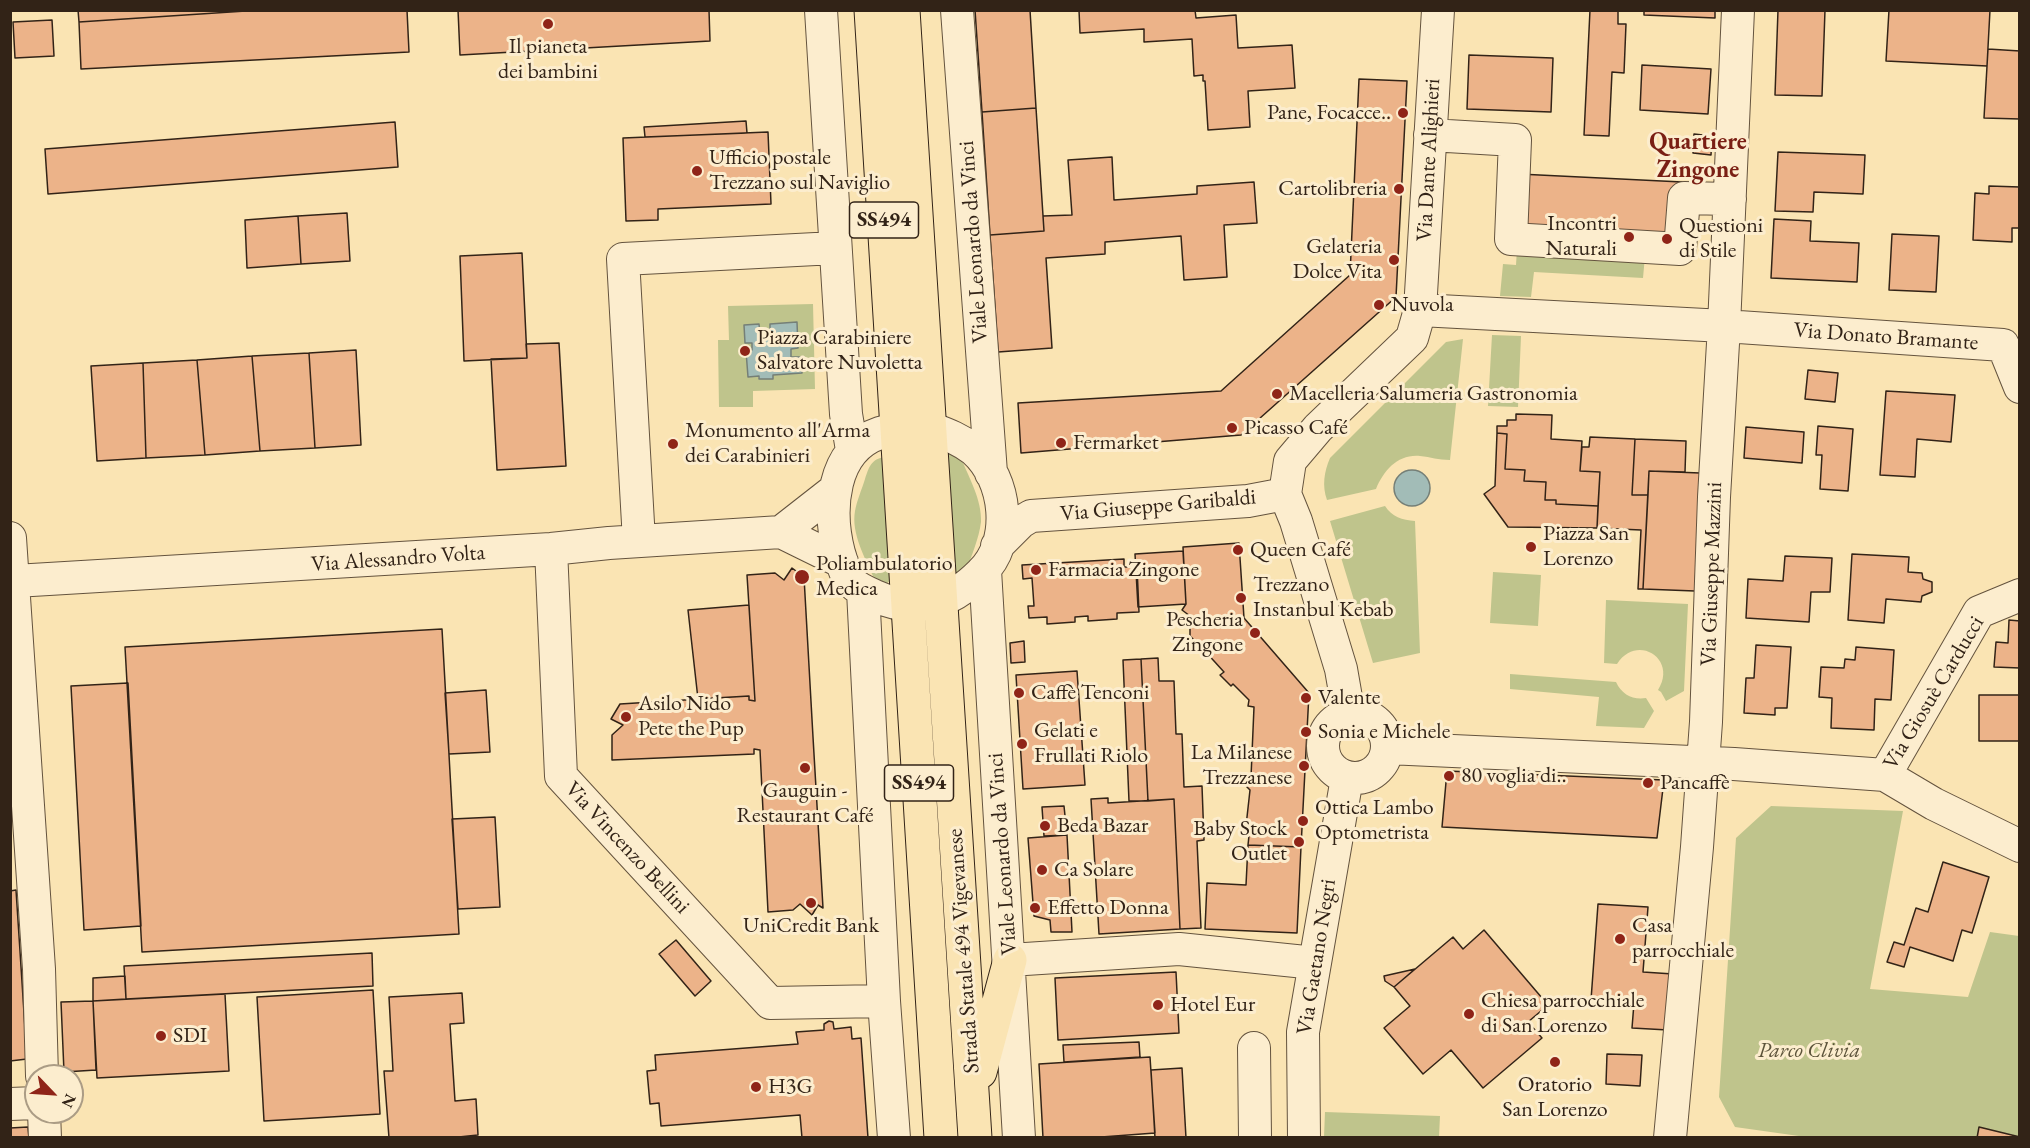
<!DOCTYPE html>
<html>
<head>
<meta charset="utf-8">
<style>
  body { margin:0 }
  #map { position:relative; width:2030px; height:1148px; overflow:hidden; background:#fae4b3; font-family:"EB Garamond",serif }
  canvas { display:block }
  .frame { position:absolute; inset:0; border:12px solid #322317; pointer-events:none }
  .north { position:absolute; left:24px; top:1064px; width:60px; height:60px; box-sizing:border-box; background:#fcedce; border:2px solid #ab9c85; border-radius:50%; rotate:115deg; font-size:16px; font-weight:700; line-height:24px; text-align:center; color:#322317 }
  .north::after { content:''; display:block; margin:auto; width:21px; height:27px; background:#8f2418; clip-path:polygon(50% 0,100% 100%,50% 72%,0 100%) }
</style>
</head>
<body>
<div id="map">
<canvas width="2030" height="1148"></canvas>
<div class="frame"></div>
<div class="north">N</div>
</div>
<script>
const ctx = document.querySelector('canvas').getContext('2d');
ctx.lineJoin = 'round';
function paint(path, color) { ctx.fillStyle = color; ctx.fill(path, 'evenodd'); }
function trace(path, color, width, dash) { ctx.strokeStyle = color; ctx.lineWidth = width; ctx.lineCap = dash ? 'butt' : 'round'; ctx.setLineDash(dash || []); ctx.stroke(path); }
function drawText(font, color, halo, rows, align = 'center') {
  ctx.font = font + ' "EB Garamond",serif'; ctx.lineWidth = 6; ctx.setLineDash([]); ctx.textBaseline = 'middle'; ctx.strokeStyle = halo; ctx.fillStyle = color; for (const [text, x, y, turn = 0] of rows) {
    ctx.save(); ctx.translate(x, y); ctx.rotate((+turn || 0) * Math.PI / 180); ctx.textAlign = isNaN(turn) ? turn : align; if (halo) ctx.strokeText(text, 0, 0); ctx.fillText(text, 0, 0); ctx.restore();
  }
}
paint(new Path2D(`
  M 1517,249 L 1645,256 L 1643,278 L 1534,272 L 1531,297 L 1500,296 L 1503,264 L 1516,265 Z
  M 813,304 L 815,389 L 753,391 L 753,407 L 719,407 L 718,340 L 729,340 L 728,306 ZM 770,324 L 798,348 L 791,348 L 791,358 L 773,375 L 773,378 L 759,379 L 747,351 L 752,350 L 752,342 L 760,333 L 771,333 Z
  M 1492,335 L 1521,336 L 1518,407 L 1488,406 Z
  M 1463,339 L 1450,460 C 1438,460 1431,457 1420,456 C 1398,454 1384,470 1376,489 L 1327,500 C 1322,486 1324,472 1330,458 L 1446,342 Z
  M 945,453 L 949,453 L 961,458 C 969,478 982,500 981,522 C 979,539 971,556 966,572 L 951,579 Z
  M 885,457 L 891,580 L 886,584 L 874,578 C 865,558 851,533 855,511 C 857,500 862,489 865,479 C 869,467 871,459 885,457 Z
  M 1385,506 C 1392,517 1402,520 1415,521 L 1420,653 L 1373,663 L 1330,521 Z
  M 1493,572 L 1541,575 L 1538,626 L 1490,623 Z
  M 1606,600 L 1688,604 L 1684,691 L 1666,701 L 1661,692 L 1658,690 C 1678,659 1637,633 1617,664 L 1604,663 Z
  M 1510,674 L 1616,682 C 1622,695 1633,700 1646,698 L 1654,711 L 1644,728 L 1596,726 L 1599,697 L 1510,689 Z
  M 1771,806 L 1903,811 L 1870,989 L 1968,997 L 1990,932 L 2019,936 L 2019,1137 L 1806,1137 L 1735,1127 L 1719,1097 L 1736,838 Z
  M 1325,1112 L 1440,1116 L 1439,1137 L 1324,1137 Z`), '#bfc48c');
const water = new Path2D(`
  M 797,322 L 798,348 L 791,349 L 791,357 L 801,357 L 802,373 L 773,375 L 773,379 L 759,379 L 759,376 L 748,377 L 746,351 L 752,350 L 752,343 L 745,343 L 744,325 L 759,324 L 760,333 L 770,333 L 770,324 Z
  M1394 488a18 18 0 1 1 36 0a18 18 0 1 1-36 0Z`);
paint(water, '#a2bcb7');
trace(water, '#757f77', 1.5);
const building = new Path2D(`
  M 78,10 L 261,10 L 79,22 Z
  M 261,10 L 407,10 L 409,52 L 81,69 L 79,22 Z
  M 458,10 L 709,10 L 710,41 L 460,55 Z
  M 975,10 L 1030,10 L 1036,108 L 982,112 Z
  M 1079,10 L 1195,10 L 1196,18 L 1236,15 L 1238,48 L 1292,45 L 1295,88 L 1248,91 L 1250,127 L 1208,130 L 1205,81 L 1203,81 L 1203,75 L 1194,76 L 1192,39 L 1144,42 L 1144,29 L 1080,33 Z
  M 1590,10 L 1618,10 L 1618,24 L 1626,24 L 1624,73 L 1612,72 L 1609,136 L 1584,135 Z
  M 1644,10 L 1715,10 L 1715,18 L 1644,15 Z
  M 1778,10 L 1825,10 L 1822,96 L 1775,95 Z
  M 1889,10 L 1990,10 L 1987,66 L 1886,61 Z
  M 52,20 L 54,56 L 15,58 L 13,22 Z
  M 1988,49 L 2020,51 L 2020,119 L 1984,118 Z
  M 1469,55 L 1553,58 L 1551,112 L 1467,109 Z
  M 1642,65 L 1711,69 L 1708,114 L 1640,110 Z
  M 1359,79 L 1407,81 L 1396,297 L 1241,435 L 1021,453 L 1018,403 L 1221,391 L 1350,275 Z
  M 1036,108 L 1044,231 L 990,235 L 982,112 Z
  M 746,121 L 747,133 L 645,137 L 644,127 Z
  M 395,122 L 398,167 L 48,194 L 45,149 Z
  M 768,132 L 771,204 L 658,209 L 658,220 L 626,221 L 623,138 Z
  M 1694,134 L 1712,136 L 1711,155 L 1693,153 Z
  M 1778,152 L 1865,155 L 1863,194 L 1814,192 L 1813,212 L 1775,211 Z
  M 1112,157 L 1114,200 L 1197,194 L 1197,186 L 1254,182 L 1257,223 L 1224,225 L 1227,277 L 1184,280 L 1181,236 L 1105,242 L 1105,254 L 1046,258 L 1052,348 L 998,352 L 990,235 L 1044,231 L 1043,216 L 1072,215 L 1068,160 Z
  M 1519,174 L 1682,182 L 1678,239 L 1516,232 Z
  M 1989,186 L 2020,187 L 2020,228 L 2012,228 L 2012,242 L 1973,240 L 1975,193 L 1989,194 Z
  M 347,213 L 350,261 L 301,264 L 298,216 Z
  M 298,216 L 301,264 L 247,268 L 245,220 Z
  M 1774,219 L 1811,221 L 1810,241 L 1859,243 L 1857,282 L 1771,278 Z
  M 1892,234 L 1939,236 L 1936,292 L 1889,290 Z
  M 522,253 L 527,358 L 464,361 L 460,256 Z
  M 559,343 L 566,466 L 497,470 L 491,359 L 527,358 L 526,344 Z
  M 356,350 L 361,445 L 315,448 L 309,353 Z
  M 309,353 L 315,448 L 260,451 L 252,356 Z
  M 252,356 L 260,451 L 205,455 L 197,360 Z
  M 197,360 L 205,455 L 146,458 L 143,363 Z
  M 143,363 L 146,458 L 97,461 L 91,366 Z
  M 1808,370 L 1838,373 L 1835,402 L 1805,399 Z
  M 1886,391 L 1955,395 L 1951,442 L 1917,439 L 1915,477 L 1880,475 Z
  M 1516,414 L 1552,415 L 1551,439 L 1582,441 L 1580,471 L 1600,472 L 1598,506 L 1556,504 L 1556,500 L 1545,500 L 1546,482 L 1524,481 L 1525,470 L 1505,469 L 1507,434 L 1497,433 L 1497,426 L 1507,426 L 1507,420 L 1516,420 Z
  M 1818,426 L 1853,429 L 1848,491 L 1820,489 L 1822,455 L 1816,455 Z
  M 1746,427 L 1804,432 L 1802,463 L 1744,458 Z
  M 1497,433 L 1507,434 L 1505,469 L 1525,470 L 1524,481 L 1546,482 L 1545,500 L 1556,500 L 1556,504 L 1598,506 L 1597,528 L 1508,527 L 1484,494 L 1495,486 Z
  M 1590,437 L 1635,439 L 1632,495 L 1648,495 L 1643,589 L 1638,589 L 1641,530 L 1597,528 L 1600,472 L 1580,471 L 1582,447 L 1589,447 Z
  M 1635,439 L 1686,441 L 1685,472 L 1649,471 L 1648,495 L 1632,495 Z
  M 1649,471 L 1700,473 L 1695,591 L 1643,589 Z
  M 1239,543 L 1244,618 L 1309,693 L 1301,847 L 1248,845 L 1250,826 L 1246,826 L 1250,790 L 1244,784 L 1251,777 L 1254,707 L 1248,706 L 1249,700 L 1233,684 L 1231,686 L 1220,675 L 1224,672 L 1204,650 L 1200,652 L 1194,646 L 1196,642 L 1190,636 L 1190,616 L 1182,610 L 1186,604 L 1183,547 Z
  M 1183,551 L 1186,604 L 1138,607 L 1135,554 Z
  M 1852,554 L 1909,557 L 1908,572 L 1922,573 L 1923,579 L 1932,582 L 1932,592 L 1922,596 L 1921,602 L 1886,599 L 1884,623 L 1848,620 Z
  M 1785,556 L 1832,558 L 1830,592 L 1811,592 L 1809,622 L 1746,618 L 1748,579 L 1783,581 Z
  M 1124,559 L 1124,567 L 1137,567 L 1139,612 L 1117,613 L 1117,619 L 1088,621 L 1088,616 L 1075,617 L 1075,622 L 1047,624 L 1047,617 L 1029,618 L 1028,606 L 1034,606 L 1032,578 L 1023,579 L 1022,565 Z
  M 792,568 L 804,577 L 813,737 L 823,908 L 818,905 L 812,915 L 800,904 L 793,910 L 768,912 L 760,750 L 754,749 L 754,754 L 612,760 L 612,735 L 623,725 L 611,719 L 620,704 L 749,696 L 749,700 L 755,701 L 747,575 L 775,573 L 784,580 Z
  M 749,605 L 755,701 L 749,700 L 749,696 L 698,699 L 688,610 Z
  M 2009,620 L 2020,621 L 2020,668 L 1994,667 L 1996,642 L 2008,643 Z
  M 442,629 L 459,934 L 142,952 L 125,647 Z
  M 1024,641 L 1025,662 L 1011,663 L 1010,643 Z
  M 1756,645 L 1791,647 L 1787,708 L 1775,708 L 1775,715 L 1744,713 L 1746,678 L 1754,678 Z
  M 1856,647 L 1894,650 L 1891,700 L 1875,699 L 1874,730 L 1831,728 L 1832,698 L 1819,697 L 1821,667 L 1844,668 L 1845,659 L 1855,660 Z
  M 1158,658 L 1159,681 L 1174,681 L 1176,734 L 1182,734 L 1184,787 L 1202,786 L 1204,840 L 1197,841 L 1201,928 L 1180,929 L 1174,799 L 1148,801 L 1141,659 Z
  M 1141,659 L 1148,801 L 1129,801 L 1123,660 Z
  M 1077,671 L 1085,785 L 1023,789 L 1016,675 Z
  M 128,683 L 141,926 L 84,930 L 71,686 Z
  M 486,690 L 490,752 L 449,754 L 445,693 Z
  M 1979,695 L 2020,695 L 2020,741 L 1979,741 Z
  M 1447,771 L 1664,780 L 1657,838 L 1442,827 Z
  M 1108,798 L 1108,803 L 1174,799 L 1180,929 L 1099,934 L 1091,799 Z
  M 1064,806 L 1067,835 L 1044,836 L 1042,807 Z
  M 495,817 L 500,907 L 458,909 L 452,819 Z
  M 1067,835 L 1072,932 L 1051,932 L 1050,920 L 1034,916 L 1028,838 Z
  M 1248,845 L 1301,847 L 1297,933 L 1205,929 L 1207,883 L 1246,885 Z
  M 1943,862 L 1989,877 L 1972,933 L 1962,930 L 1953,961 L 1910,947 L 1904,967 L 1887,962 L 1894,942 L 1904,945 L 1916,908 L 1928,912 Z
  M 16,890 L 27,1059 L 10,1061 L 10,891 Z
  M 1598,904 L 1648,907 L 1643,972 L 1673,974 L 1668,1030 L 1632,1028 L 1634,1003 L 1591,1000 Z
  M 1484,930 L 1548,1005 L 1528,1022 L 1542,1038 L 1483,1088 L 1451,1050 L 1423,1074 L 1384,1028 L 1410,1006 L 1394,987 L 1453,937 L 1463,949 Z
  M 676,940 L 711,981 L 695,996 L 659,954 Z
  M 372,953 L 373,986 L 126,999 L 124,966 Z
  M 1415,969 L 1394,987 L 1385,981 L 1384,976 Z
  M 1176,972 L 1179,1033 L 1058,1040 L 1055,978 Z
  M 125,976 L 126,999 L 93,1001 L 93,978 Z
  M 373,990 L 380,1114 L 264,1121 L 257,997 Z
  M 462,993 L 464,1023 L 450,1024 L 455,1101 L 476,1099 L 478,1135 L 449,1138 L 389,1138 L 384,1071 L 393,1071 L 389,997 Z
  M 225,994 L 229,1071 L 97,1078 L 93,1001 Z
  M 93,1001 L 96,1070 L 64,1072 L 61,1002 Z
  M 829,1021 L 833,1022 L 834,1029 L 851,1027 L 852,1039 L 861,1038 L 868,1138 L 802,1138 L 800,1115 L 661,1126 L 659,1103 L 650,1104 L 647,1071 L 656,1070 L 655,1055 L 798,1044 L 796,1032 L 824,1030 L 824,1024 Z
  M 1139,1042 L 1140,1057 L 1064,1062 L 1063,1045 Z
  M 1607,1054 L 1642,1055 L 1640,1086 L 1606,1084 Z
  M 1150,1057 L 1155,1133 L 1088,1138 L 1043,1138 L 1039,1064 Z
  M 1182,1068 L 1186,1138 L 1155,1138 L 1151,1070 Z
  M 28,1127 L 29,1138 L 10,1138 L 10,1128 Z
  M 1979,1127 L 2020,1137 L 2020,1138 L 1977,1138 Z`);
paint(building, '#ecb389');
trace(building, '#322317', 1.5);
const minor = new Path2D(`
  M 821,10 L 846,414 L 852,450
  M 957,10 L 991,473
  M 1430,135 L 1515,140 L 1511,239 L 1680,249 L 1684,198 L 1730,199
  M 1420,310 L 1724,326 L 2003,345 L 2020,387
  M 930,428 C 946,434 960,439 974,450 C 1007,479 1014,542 981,573 C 950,604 917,615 875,596 C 866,592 854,587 849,579 C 844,572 842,562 839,553 C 828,511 831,449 880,433 C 896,428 913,428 930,428 Z
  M 781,532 L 836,489
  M 10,538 L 39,969 L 42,1076
  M 639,541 L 623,259 L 835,248
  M 997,546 L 1021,522 L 1031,516 L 1248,501 L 1285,494
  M 551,549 L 561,776 L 770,1003 L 884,1001
  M 985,570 L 1019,1138
  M 15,581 L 551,549 L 609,543 L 781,532 L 842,562
  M 863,591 L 884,1001 L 894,1138
  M1323 746a32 32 0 1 1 64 0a32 32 0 1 1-64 0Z
  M 1349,715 L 1341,669 L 1296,521 L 1285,494 L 1290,461 L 1318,428 L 1412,338 L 1420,310 L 1438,10
  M 1388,748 L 1734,764 L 1885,775 L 1934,804 L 2020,846
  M 1885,775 L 1979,612 L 2020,595
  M 1010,960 L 1179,949 L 1315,963
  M 1254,1048 L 1255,1138
  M 10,1104 L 36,1103
  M 44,1112 L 45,1138
  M 1304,1138 L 1303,1032 L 1347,778
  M 1670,1138 L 1697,847 L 1706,722 L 1714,497 L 1724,326 L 1738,10`);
const major = new Path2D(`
  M 871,10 L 941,1138
  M 903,10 L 975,1138
  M 980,1072 L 1010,960`);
trace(minor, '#64533e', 34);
trace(major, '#322317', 35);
trace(minor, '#fcedce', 32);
trace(major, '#fae4b3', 33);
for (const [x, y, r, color] of [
  [548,24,6,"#8f2418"],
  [1403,113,6,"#8f2418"],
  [697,171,6,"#8f2418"],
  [1399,189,6,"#8f2418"],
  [1629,237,6,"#8f2418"],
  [1667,239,6,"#8f2418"],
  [1394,260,6,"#8f2418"],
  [1379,305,6,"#8f2418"],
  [745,351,6,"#8f2418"],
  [1277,394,6,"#8f2418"],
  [1232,428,6,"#8f2418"],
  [1061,443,6,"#8f2418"],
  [673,444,6,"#8f2418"],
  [1531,547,6,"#8f2418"],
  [1238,550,6,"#8f2418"],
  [1036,570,6,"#8f2418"],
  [802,577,8,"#8f2418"],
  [1241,598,6,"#8f2418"],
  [1255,633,6,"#8f2418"],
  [1019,693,6,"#8f2418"],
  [1306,698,6,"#8f2418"],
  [626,717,6,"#8f2418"],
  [1306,732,6,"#8f2418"],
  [1022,744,6,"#8f2418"],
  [1304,766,6,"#8f2418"],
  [805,768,6,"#8f2418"],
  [1449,776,6,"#8f2418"],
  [1648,783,6,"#8f2418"],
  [1303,821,6,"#8f2418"],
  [1045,826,6,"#8f2418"],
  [1299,842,6,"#8f2418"],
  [1042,870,6,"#8f2418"],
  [811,903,6,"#8f2418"],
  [1035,908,6,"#8f2418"],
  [1620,939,6,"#8f2418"],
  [1158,1005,6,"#8f2418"],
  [1469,1014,6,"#8f2418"],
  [161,1036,6,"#8f2418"],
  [1555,1062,6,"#8f2418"],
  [756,1087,6,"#8f2418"]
]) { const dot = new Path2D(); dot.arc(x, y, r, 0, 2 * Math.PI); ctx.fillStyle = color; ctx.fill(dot); trace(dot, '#fcedce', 2); }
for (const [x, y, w] of [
  [884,220,69],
  [919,783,69]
]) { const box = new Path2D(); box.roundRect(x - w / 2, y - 18, w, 36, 4.5); ctx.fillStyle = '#fcedce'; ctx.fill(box); trace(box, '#322317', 1.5); }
drawText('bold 21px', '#322317', null, [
  ["SS494",884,220],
  ["SS494",919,783]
]);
drawText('22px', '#322317', '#fcedce', [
  ["Il pianeta",548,47,"center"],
  ["dei bambini",548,72,"center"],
  ["Pane, Focacce..",1391,113,"right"],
  ["Ufficio postale",709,158],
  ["Trezzano sul Naviglio",709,183],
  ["Cartolibreria",1387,189,"right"],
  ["Incontri",1617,224,"right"],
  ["Naturali",1617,249,"right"],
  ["Questioni",1679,226],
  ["di Stile",1679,251],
  ["Gelateria",1382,247,"right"],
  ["Dolce Vita",1382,272,"right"],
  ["Nuvola",1391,305],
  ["Piazza Carabiniere",757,338],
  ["Salvatore Nuvoletta",757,363],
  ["Macelleria Salumeria Gastronomia",1289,394],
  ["Picasso Café",1244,428],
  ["Monumento all'Arma",685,431],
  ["dei Carabinieri",685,456],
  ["Fermarket",1073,443],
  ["Piazza San",1543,534],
  ["Lorenzo",1543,559],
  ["Queen Café",1250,550],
  ["Poliambulatorio",816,564],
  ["Medica",816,589],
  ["Farmacia Zingone",1048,570],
  ["Trezzano",1253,585],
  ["Instanbul Kebab",1253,610],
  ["Pescheria",1243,620,"right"],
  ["Zingone",1243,645,"right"],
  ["Caffè Tenconi",1031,693],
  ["Valente",1318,698],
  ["Asilo Nido",638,704],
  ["Pete the Pup",638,729],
  ["Gelati e",1034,731],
  ["Frullati Riolo",1034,756],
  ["Sonia e Michele",1318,732],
  ["La Milanese",1292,753,"right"],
  ["Trezzanese",1292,778,"right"],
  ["80 voglia di..",1461,776],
  ["Pancaffè",1660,783],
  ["Gauguin -",805,791,"center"],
  ["Restaurant Café",805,816,"center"],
  ["Ottica Lambo",1315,808],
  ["Optometrista",1315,833],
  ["Beda Bazar",1057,826],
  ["Baby Stock",1287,829,"right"],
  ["Outlet",1287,854,"right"],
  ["Ca Solare",1054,870],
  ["Effetto Donna",1047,908],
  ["UniCredit Bank",811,926,"center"],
  ["Casa",1632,926],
  ["parrocchiale",1632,951],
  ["Chiesa parrocchiale",1481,1001],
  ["di San Lorenzo",1481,1026],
  ["Hotel Eur",1170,1005],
  ["SDI",173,1036],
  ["Oratorio",1555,1085,"center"],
  ["San Lorenzo",1555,1110,"center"],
  ["H3G",768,1087]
], 'left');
drawText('22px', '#322317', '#fcedce', [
  ["Via Dante Alighieri",1429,160,-87],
  ["Viale Leonardo da Vinci",974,242,-94],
  ["Via Donato Bramante",1886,337,4],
  ["Via Giuseppe Garibaldi",1158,506,-5],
  ["Via Alessandro Volta",398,559,-4],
  ["Via Giuseppe Mazzini",1712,574,-88],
  ["Via Giosuè Carducci",1934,693,-59],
  ["Via Vincenzo Bellini",627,848,47],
  ["Viale Leonardo da Vinci",1003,854,-94],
  ["Strada Statale 494 Vigevanese",964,951,-94],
  ["Via Gaetano Negri",1317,957,-81]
]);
drawText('italic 22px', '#5c533a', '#fcedce', [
  ["Parco Clivia",1809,1051]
]);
drawText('bold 24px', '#7a1f14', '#fcedce', [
  ["Quartiere",1698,142],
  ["Zingone",1698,170]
]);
</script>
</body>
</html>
